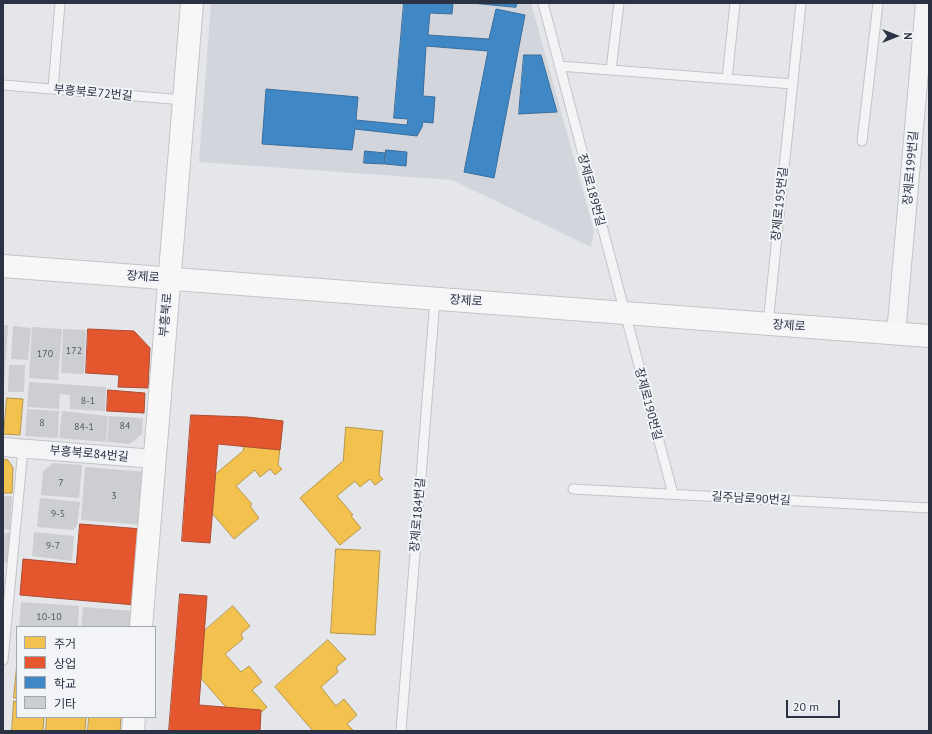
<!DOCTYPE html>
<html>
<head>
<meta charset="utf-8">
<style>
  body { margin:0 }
  #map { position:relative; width:932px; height:734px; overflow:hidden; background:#e5e6e9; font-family:"PT Sans","Noto Sans KR",sans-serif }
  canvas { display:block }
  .frame { position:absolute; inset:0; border:4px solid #2b3243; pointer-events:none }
  .legend { position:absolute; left:16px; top:626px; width:140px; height:92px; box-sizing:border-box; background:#f2f4f8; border:1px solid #a2a6b0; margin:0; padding:5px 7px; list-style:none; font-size:12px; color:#2b3243 }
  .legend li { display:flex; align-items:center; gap:8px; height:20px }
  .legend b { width:20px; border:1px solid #a2a6b0 }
  .north { position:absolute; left:876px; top:16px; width:40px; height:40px; -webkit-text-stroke:3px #f2f4f8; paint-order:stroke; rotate:90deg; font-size:11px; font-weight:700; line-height:16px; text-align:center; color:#2b3243 }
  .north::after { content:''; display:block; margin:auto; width:14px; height:18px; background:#2b3243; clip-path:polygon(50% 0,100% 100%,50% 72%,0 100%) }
  .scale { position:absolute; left:786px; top:700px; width:54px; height:18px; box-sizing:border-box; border:2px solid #2b3243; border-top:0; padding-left:5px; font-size:12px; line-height:14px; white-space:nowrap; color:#2b3243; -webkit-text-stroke:3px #f2f4f8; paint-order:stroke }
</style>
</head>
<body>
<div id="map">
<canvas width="932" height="734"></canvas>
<div class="frame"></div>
<ul class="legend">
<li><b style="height:11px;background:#f2c14e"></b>주거</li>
<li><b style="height:11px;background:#e4572e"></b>상업</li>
<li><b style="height:11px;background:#3f88c5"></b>학교</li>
<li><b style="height:11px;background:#cdced1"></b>기타</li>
</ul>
<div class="north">N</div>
<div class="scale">20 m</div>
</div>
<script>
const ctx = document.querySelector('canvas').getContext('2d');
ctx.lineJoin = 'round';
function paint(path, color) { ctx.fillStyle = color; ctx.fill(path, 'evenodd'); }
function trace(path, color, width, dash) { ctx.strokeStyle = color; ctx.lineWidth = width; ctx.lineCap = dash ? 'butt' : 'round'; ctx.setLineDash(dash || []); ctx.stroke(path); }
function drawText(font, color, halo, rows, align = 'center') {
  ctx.font = font + ' "PT Sans","Noto Sans KR",sans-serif'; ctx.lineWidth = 4; ctx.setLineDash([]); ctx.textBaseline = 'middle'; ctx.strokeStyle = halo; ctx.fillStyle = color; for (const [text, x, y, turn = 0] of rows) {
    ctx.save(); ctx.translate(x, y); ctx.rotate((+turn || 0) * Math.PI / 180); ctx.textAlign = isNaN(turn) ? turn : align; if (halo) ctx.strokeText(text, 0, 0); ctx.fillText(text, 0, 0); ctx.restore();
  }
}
paint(new Path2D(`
  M 211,3 L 531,3 L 594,231 L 591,247 L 452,180 L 199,162 Z`), '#d3d5dc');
const homes = new Path2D(`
  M 7,398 L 23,399 L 20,435 L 4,434 Z
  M 246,417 L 283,421 L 278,465 L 282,469 L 275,475 L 270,469 L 260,477 L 255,470 L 236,486 L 252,504 L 250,506 L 259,518 L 234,539 L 194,492 L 243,451 Z
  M 346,427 L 383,431 L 379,475 L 383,479 L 375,485 L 370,479 L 360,487 L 355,481 L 337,496 L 353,515 L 351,516 L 361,528 L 340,545 L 300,498 L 343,461 Z
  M 3,459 L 8,460 L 13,468 L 12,493 L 3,493 Z
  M 336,549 L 380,551 L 375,635 L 331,633 Z
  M 233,606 L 250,626 L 241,634 L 243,639 L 225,654 L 241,672 L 249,666 L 262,682 L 252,690 L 267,707 L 244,728 L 179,653 Z
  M 328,640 L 346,659 L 336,667 L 338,672 L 321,687 L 336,706 L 344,699 L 357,715 L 347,724 L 354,731 L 313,731 L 275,687 Z
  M 17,663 L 17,698 L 14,698 Z
  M 14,701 L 17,702 L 17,717 L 44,717 L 43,731 L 12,731 Z
  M 47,717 L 86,717 L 85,731 L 46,731 Z
  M 89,717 L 121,717 L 120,731 L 88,731 Z`);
paint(homes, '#f2c14e');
trace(homes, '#b6964b', 1);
const shops = new Path2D(`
  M 88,329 L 134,331 L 150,348 L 148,388 L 118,387 L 119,375 L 86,373 Z
  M 108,390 L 145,393 L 144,413 L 107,411 Z
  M 191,415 L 246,417 L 283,421 L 280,450 L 218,444 L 210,543 L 182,541 Z
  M 80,524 L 142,529 L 135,605 L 20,595 L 23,559 L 76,564 Z
  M 180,594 L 207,596 L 199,705 L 261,710 L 260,731 L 169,731 Z`);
paint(shops, '#e4572e');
trace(shops, '#ac4c34', 1);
const schools = new Path2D(`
  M 404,3 L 453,3 L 452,14 L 430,13 L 428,35 L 489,39 L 496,9 L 525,15 L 494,178 L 464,172 L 488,51 L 426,46 L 423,96 L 435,97 L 433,123 L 423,122 L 422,127 L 417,136 L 355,129 L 352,150 L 262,144 L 266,89 L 358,97 L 356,120 L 407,125 L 408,119 L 394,118 Z
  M 472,3 L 517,3 L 516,7 Z
  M 524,55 L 541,55 L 557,112 L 519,114 Z
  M 386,150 L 407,152 L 406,166 L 385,164 Z
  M 365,151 L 385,153 L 384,164 L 364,163 Z`);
paint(schools, '#3f88c5');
trace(schools, '#396e9e', 1);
paint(new Path2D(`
  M 3,325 L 8,325 L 4,385 L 3,385 Z
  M 13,326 L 31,328 L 28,360 L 11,359 Z
  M 32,327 L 62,329 L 58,380 L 29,378 Z
  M 63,329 L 86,330 L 84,374 L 61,373 Z
  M 9,365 L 25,365 L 24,392 L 8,392 Z
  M 29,382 L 106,387 L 105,411 L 70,409 L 70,395 L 60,394 L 59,409 L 27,407 Z
  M 27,409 L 59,411 L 58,438 L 25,436 Z
  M 62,411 L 108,416 L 106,442 L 59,438 Z
  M 109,416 L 143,418 L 142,434 L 130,444 L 107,442 Z
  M 53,463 L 82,465 L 79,498 L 41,495 L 43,471 Z
  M 85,467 L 148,472 L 144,525 L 81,520 Z
  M 3,496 L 12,496 L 10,530 L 3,529 Z
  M 40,498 L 80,502 L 77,526 L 73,530 L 37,527 Z
  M 34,532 L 74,536 L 72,561 L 32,556 Z
  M 3,533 L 10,533 L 8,563 L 3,562 Z
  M 21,602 L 79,606 L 78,627 L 19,627 Z
  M 83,607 L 133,611 L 131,627 L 81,627 Z`), '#cdced1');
const lane = new Path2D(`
  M 543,3 L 673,494
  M 559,66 L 793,84
  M 611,70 L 619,3
  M 727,79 L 735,3
  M 3,85 L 184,100
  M 53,89 L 60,3
  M 862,141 L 878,3
  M 768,324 L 801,3
  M 573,489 L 929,508
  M 3,660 L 23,449
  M 401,731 L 435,299`);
const street = new Path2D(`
  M 896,334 L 925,3
  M 3,447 L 155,459`);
const secondary = new Path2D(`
  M 3,266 L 929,336
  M 141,627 L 192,3
  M 133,731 L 134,717`);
trace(lane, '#c3c4c7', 11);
trace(street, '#c3c4c7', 20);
trace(secondary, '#c3c4c7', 24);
trace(lane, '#f3f4f6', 9);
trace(street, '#f3f4f6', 18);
trace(secondary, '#f7f7f7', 22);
drawText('10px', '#545a67', null, [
  ["172",74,351],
  ["170",45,354],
  ["8-1",88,401],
  ["8",42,423],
  ["84",125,426],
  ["84-1",84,427],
  ["7",61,483],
  ["3",114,496],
  ["9-5",58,514],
  ["9-7",53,546],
  ["10-10",49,617]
]);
drawText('12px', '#2b3243', '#f2f4f8', [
  ["부흥북로72번길",93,93,5],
  ["장제로199번길",911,168,-85],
  ["장제로189번길",591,190,75],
  ["장제로195번길",780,204,-84],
  ["장제로",143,277,4],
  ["장제로",466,301,4],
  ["부흥북로",166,315,-85],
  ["장제로",789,326,4],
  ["장제로190번길",648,404,75],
  ["부흥북로84번길",89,454,5],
  ["길주남로90번길",751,499,3],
  ["장제로184번길",418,515,-85]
]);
</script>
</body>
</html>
